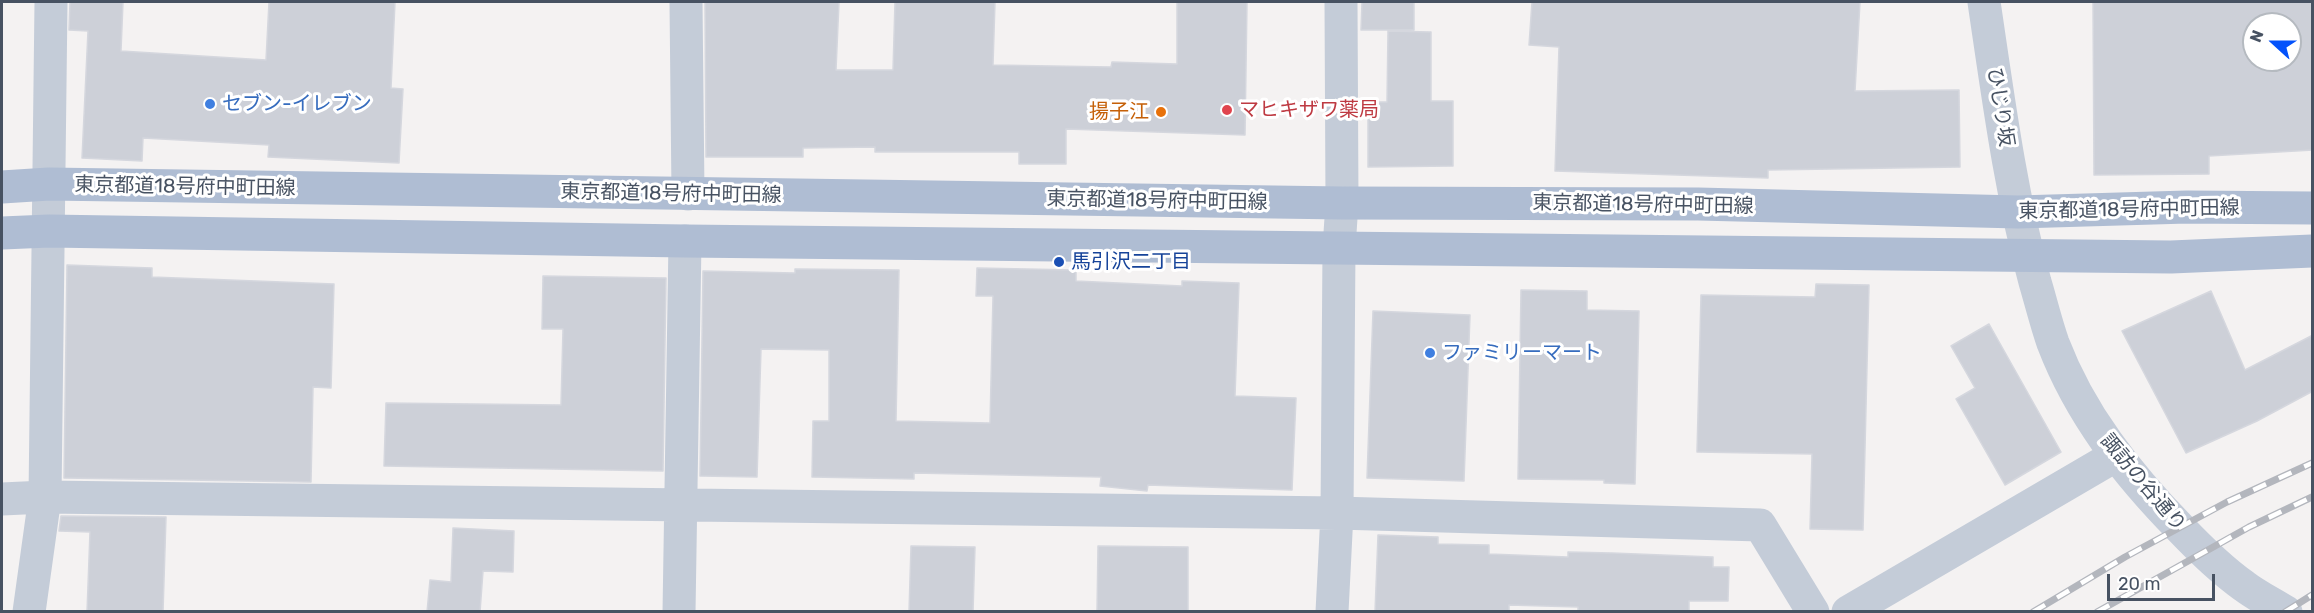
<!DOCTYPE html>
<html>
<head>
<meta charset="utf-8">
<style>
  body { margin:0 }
  #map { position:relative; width:2314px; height:613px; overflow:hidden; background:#f4f2f2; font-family:Rubik,sans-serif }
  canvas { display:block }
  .frame { position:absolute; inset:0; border:3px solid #475262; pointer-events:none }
  .north { position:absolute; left:2242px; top:12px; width:60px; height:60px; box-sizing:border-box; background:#fff; border:2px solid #b5bac0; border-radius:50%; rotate:291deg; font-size:16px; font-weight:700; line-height:24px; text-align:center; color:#475262 }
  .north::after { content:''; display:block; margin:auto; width:21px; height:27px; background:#0452fb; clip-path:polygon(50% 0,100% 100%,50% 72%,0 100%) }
  .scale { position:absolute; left:2107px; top:574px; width:108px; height:27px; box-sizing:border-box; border:3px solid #475262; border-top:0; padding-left:8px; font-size:18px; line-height:21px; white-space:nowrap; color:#475262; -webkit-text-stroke:4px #fff; paint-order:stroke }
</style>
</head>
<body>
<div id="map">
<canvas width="2314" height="613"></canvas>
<div class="frame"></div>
<div class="north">N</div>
<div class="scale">20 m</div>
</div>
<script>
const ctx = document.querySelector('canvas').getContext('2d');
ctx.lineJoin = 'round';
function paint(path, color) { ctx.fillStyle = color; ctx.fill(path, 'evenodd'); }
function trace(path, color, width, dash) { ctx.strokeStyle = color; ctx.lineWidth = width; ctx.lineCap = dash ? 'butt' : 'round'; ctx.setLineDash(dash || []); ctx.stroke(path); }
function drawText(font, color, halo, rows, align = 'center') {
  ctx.font = font + ' Rubik,"Noto Sans JP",sans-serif'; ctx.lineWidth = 6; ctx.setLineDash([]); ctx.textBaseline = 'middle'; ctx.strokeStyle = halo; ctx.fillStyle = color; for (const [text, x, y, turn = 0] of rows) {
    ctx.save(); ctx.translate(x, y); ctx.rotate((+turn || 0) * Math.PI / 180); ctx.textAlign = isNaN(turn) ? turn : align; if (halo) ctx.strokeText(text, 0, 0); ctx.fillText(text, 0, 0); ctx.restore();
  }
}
const building = new Path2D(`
  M 70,2 L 123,2 L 121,51 L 266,60 L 269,2 L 395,2 L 391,88 L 403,89 L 399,163 L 268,157 L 269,145 L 143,138 L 142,161 L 82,158 L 88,31 L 69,30 Z
  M 705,2 L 839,2 L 836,70 L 893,70 L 895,2 L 995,2 L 993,65 L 1111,67 L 1112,62 L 1177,64 L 1177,2 L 1247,2 L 1245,135 L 1066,129 L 1066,164 L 1019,164 L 1019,152 L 875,152 L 875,147 L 803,148 L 803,157 L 706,157 Z
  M 1362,2 L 1414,2 L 1414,30 L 1361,30 Z
  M 1532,2 L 1860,2 L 1855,91 L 1959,90 L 1960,167 L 1768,170 L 1768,178 L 1555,171 L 1559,47 L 1529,45 Z
  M 2093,2 L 2313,2 L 2313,150 L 2209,156 L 2209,174 L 2094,175 ZM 2254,24 L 2290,24 L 2290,60 L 2254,60 Z
  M 1388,31 L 1431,32 L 1431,101 L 1453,101 L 1453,166 L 1368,167 L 1368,102 L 1387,102 Z
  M 67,265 L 152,268 L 152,277 L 334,284 L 331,388 L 313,387 L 311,482 L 64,478 Z
  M 977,268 L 1076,270 L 1076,281 L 1182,286 L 1182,281 L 1239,283 L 1235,396 L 1296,398 L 1292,490 L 1148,485 L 1147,491 L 1100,486 L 1101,477 L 914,473 L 914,479 L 812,477 L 813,421 L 829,421 L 829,350 L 761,349 L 757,477 L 700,476 L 703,271 L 795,273 L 795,269 L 899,270 L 896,421 L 990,423 L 993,296 L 976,296 Z
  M 543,276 L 666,278 L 663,471 L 384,466 L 386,403 L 561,405 L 563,329 L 542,329 Z
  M 1816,284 L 1869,285 L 1863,530 L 1810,529 L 1812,454 L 1697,452 L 1701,295 L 1815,297 Z
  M 1521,290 L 1587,291 L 1587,310 L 1639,311 L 1635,484 L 1604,483 L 1604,480 L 1518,479 Z
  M 2211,291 L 2245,370 L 2313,335 L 2313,391 L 2257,421 L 2186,453 L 2122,331 Z
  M 1373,311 L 1470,315 L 1464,481 L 1367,478 Z
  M 1989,324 L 2061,452 L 2005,485 L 1956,399 L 1975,388 L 1951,346 Z
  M 61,516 L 166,517 L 163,612 L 87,612 L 90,532 L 59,531 Z
  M 453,528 L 514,531 L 513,572 L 483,571 L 480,612 L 427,612 L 430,580 L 451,582 Z
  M 1378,535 L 1438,537 L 1438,544 L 1489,545 L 1489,554 L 1568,557 L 1568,552 L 1612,553 L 1713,557 L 1713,567 L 1729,567 L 1728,601 L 1689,601 L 1689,612 L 1578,612 L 1578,607 L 1509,605 L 1509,612 L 1375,612 Z
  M 911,546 L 975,547 L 973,612 L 909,612 Z
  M 1098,546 L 1188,547 L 1188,612 L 1097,612 Z`);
paint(building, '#cdd0d8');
trace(building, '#d5d7de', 1.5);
trace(new Path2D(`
  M 686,2 L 688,194
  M 1984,2 C 1998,96 2010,190 2035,282 C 2041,302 2046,323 2053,343 C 2080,414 2127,474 2180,528 C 2200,549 2220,569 2244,586 C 2257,596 2272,603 2286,612
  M 2,499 L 45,497 L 1337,513 L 1760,525 L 1813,612
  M 29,612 L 45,497 L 51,2
  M 679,612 L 685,241
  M 1332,612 L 1337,513 L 1339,248 L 1342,203 L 1341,2
  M 1848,612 L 2115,456`), '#c4ccd8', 33);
trace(new Path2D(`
  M 2,187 L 49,184 L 1342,203 L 1698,204 L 2018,212 L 2187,207 L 2312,208
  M 2,233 L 49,231 L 685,241 L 2171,257 L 2312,251`), '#afbdd3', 33);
const rail = new Path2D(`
  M 2033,612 L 2125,557 L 2227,502 L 2312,463
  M 2097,612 L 2249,527 L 2312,497
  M 2285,612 L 2312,595`);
trace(rail, '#b3b6bd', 7);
trace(rail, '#fff', 4.5, [14]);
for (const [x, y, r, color] of [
  [210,104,6,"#3f7fe0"],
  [1227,110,6,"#e0444e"],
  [1161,112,6,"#e8710a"],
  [1059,262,6,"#1a4fb4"],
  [1430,353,6,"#3f7fe0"]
]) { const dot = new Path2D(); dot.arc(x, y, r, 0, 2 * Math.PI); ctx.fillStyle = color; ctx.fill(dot); trace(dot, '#fff', 2); }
drawText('20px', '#366cbe', '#fff', [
  ["セブン-イレブン",222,104],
  ["ファミリーマート",1442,353]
], 'left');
drawText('20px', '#475262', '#fff', [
  ["ひじり坂",2000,107,81],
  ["東京都道18号府中町田線",185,187,1],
  ["東京都道18号府中町田線",671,194,1],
  ["東京都道18号府中町田線",1157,201,1],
  ["東京都道18号府中町田線",1643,205,1],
  ["東京都道18号府中町田線",2129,210,-1],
  ["諏訪の谷通り",2143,483,50]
]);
drawText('20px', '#be3a42', '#fff', [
  ["マヒキザワ薬局",1239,110]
], 'left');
drawText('20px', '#c56008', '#fff', [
  ["揚子江",1149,112]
], 'right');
drawText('20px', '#164399', '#fff', [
  ["馬引沢二丁目",1071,262]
], 'left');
</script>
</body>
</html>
